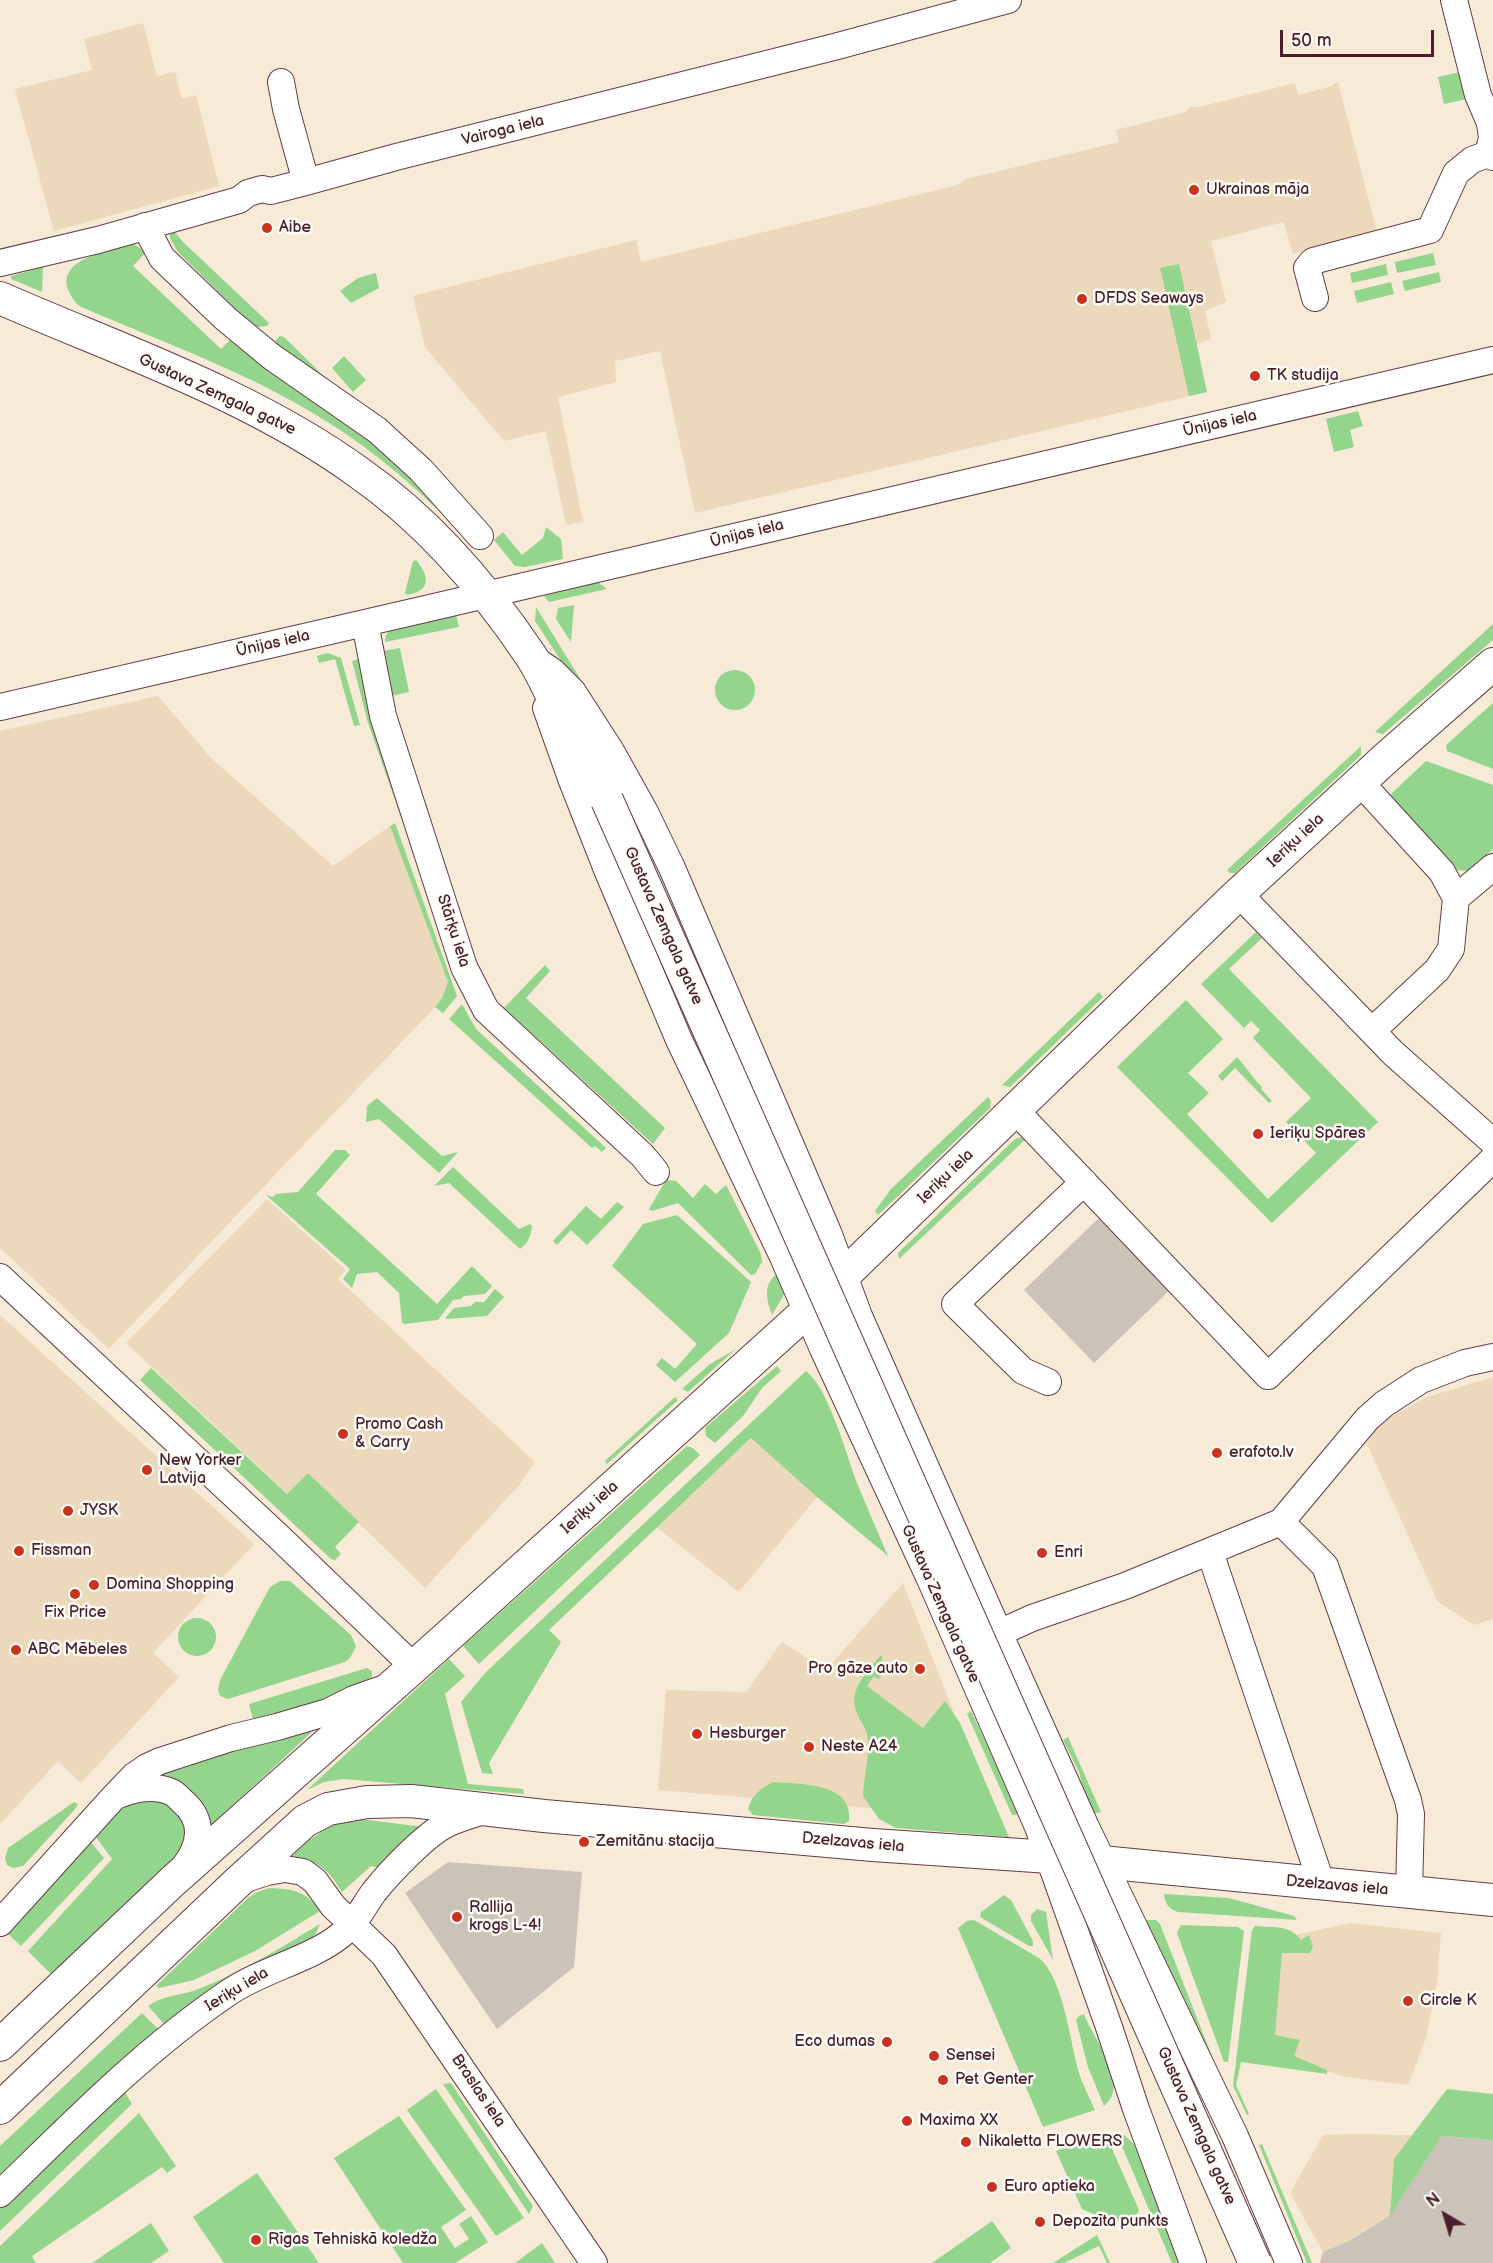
<!DOCTYPE html>
<html>
<head>
<meta charset="utf-8">
<style>
  body { margin:0 }
  #map { position:relative; width:1493px; height:2263px; overflow:hidden; background:#f7ead6; font-family:"Balsamiq Sans",sans-serif }
  canvas { display:block }
  .north { position:absolute; left:1415px; top:2185px; width:60px; height:60px; -webkit-text-stroke:4px #fdfcf7; paint-order:stroke; rotate:322deg; font-size:16px; font-weight:700; line-height:24px; text-align:center; color:#4a1f2b }
  .north::after { content:''; display:block; margin:auto; width:21px; height:27px; background:#4a1f2b; clip-path:polygon(50% 0,100% 100%,50% 72%,0 100%) }
  .scale { position:absolute; left:1280px; top:30px; width:154px; height:27px; box-sizing:border-box; border:3px solid #4a1f2b; border-top:0; padding-left:8px; font-size:18px; line-height:21px; white-space:nowrap; color:#4a1f2b; -webkit-text-stroke:4px #fdfcf7; paint-order:stroke }
</style>
</head>
<body>
<div id="map">
<canvas width="1493" height="2263"></canvas>
<div class="north">N</div>
<div class="scale">50 m</div>
</div>
<script>
const ctx = document.querySelector('canvas').getContext('2d');
ctx.lineJoin = 'round';
function paint(path, color) { ctx.fillStyle = color; ctx.fill(path, 'evenodd'); }
function trace(path, color, width, dash) { ctx.strokeStyle = color; ctx.lineWidth = width; ctx.lineCap = dash ? 'butt' : 'round'; ctx.setLineDash(dash || []); ctx.stroke(path); }
function drawText(font, color, halo, rows, align = 'center') {
  ctx.font = font + ' "Balsamiq Sans",sans-serif'; ctx.lineWidth = 5; ctx.setLineDash([]); ctx.textBaseline = 'middle'; ctx.strokeStyle = halo; ctx.fillStyle = color; for (const [text, x, y, turn = 0] of rows) {
    ctx.save(); ctx.translate(x, y); ctx.rotate((+turn || 0) * Math.PI / 180); ctx.textAlign = isNaN(turn) ? turn : align; if (halo) ctx.strokeText(text, 0, 0); ctx.fillText(text, 0, 0); ctx.restore();
  }
}
paint(new Path2D(`
  M 143,23 L 157,76 L 175,72 L 182,99 L 196,95 L 219,186 L 54,231 L 15,89 L 92,70 L 84,39 Z
  M 1338,82 L 1377,232 L 1293,254 L 1284,222 L 1211,241 L 1226,302 L 1205,311 L 1211,339 L 1197,344 L 1207,392 L 695,513 L 660,351 L 615,361 L 616,382 L 558,397 L 583,522 L 566,525 L 546,431 L 504,441 L 425,347 L 413,296 L 636,240 L 641,262 L 958,185 L 966,179 L 1119,142 L 1116,130 L 1186,112 L 1190,107 L 1199,107 L 1295,83 L 1298,95 L 1333,86 L 1333,84 Z
  M 158,696 L 210,757 L 333,866 L 390,826 L 448,982 L 442,998 L 435,1007 L 109,1349 L 0,1248 L 0,731 Z
  M 267,1199 L 346,1270 L 338,1279 L 535,1462 L 519,1485 L 425,1588 L 308,1473 L 288,1494 L 126,1343 Z
  M 0,1315 L 254,1544 L 153,1653 L 179,1677 L 81,1783 L 58,1761 L 0,1824 Z
  M 1493,1377 L 1493,1619 L 1474,1625 L 1438,1602 L 1367,1444 L 1371,1434 L 1382,1422 L 1427,1397 Z
  M 752,1438 L 817,1497 L 739,1592 L 656,1527 Z
  M 903,1583 L 984,1789 L 988,1818 L 658,1790 L 666,1690 L 746,1692 L 782,1642 L 826,1670 Z
  M 1350,1923 L 1441,1933 L 1437,1982 L 1426,2038 L 1408,2085 L 1346,2077 L 1266,2053 L 1282,1938 Z
  M 1361,2134 L 1442,2136 L 1388,2217 L 1349,2241 L 1323,2252 L 1290,2193 L 1323,2135 Z`), '#ecd8ba');
paint(new Path2D(`
  M 1101,1216 L 1171,1289 L 1094,1363 L 1024,1290 Z
  M 448,1862 L 582,1872 L 574,1967 L 497,2029 L 405,1893 Z
  M 1442,2136 L 1493,2140 L 1493,2263 L 1320,2263 L 1323,2252 L 1349,2241 L 1388,2217 Z`), '#cbc3b8');
paint(new Path2D(`
  M 1464,71 L 1471,98 L 1444,104 L 1438,77 Z
  M 173,230 L 183,242 L 269,323 L 267,326 L 256,327 L 249,322 L 177,251 L 170,238 L 170,232 Z
  M 134,244 L 146,252 L 133,266 L 221,349 L 233,337 L 268,371 L 321,403 L 397,462 L 469,541 C 426,496 379,454 326,421 C 250,373 162,342 79,306 C 40,262 103,252 134,244 Z
  M 1433,253 L 1436,265 L 1397,273 L 1395,262 Z
  M 1179,264 L 1207,392 L 1189,396 L 1160,268 Z
  M 1386,264 L 1388,275 L 1352,283 L 1350,273 Z
  M 43,267 L 42,292 L 11,279 L 11,276 Z
  M 1439,272 L 1441,282 L 1405,291 L 1402,281 Z
  M 376,273 L 379,288 L 351,303 L 340,291 L 358,278 Z
  M 1391,282 L 1394,294 L 1357,303 L 1354,291 Z
  M 280,336 L 284,337 L 341,393 L 277,348 L 274,342 Z
  M 344,356 L 366,380 L 353,392 L 332,368 Z
  M 1358,411 L 1363,426 L 1350,430 L 1354,447 L 1334,452 L 1326,419 Z
  M 546,527 L 561,539 L 563,559 L 525,567 L 515,566 L 494,540 L 503,532 L 522,555 L 543,538 Z
  M 416,560 C 429,575 432,591 407,595 L 405,593 L 413,561 Z
  M 598,582 L 607,589 L 549,602 L 544,596 Z
  M 574,605 L 571,642 L 556,619 L 558,608 Z
  M 536,607 L 608,724 L 605,728 L 535,621 Z
  M 456,615 L 459,627 L 385,642 L 386,635 L 392,628 Z
  M 1493,624 L 1493,640 L 1383,734 L 1375,732 Z
  M 400,648 L 409,692 L 391,696 L 383,651 Z
  M 328,653 L 341,658 L 360,725 L 354,726 L 335,659 L 319,663 L 317,656 Z
  M 358,659 L 365,689 L 498,1038 C 478,1021 467,1002 457,978 L 368,723 L 352,661 Z
  M715 690a20 20 0 1 1 40 0a20 20 0 1 1-40 0Z
  M 1493,703 L 1493,769 L 1447,751 L 1446,745 Z
  M 1361,746 L 1361,755 L 1235,873 L 1230,873 L 1227,870 Z
  M 1426,761 L 1493,785 L 1493,849 L 1467,871 L 1452,869 L 1391,803 L 1390,795 Z
  M 395,823 L 457,996 L 443,1013 L 435,1007 L 442,998 L 448,982 L 390,826 Z
  M 1256,932 L 1262,938 L 1229,969 L 1378,1122 L 1272,1223 L 1117,1067 L 1186,1000 L 1223,1039 L 1188,1073 L 1209,1093 L 1187,1114 L 1268,1199 L 1314,1155 L 1316,1153 L 1286,1122 L 1311,1098 L 1253,1038 L 1260,1030 L 1251,1021 L 1244,1028 L 1201,984 Z
  M 545,965 L 550,971 L 526,998 L 665,1128 L 653,1144 L 504,1008 Z
  M 1099,992 L 1103,997 L 1010,1087 L 1002,1085 Z
  M 462,1004 L 476,1029 L 606,1148 L 602,1152 L 595,1146 L 592,1148 L 449,1019 Z
  M 1237,1057 C 1246,1067 1252,1077 1262,1087 L 1261,1089 L 1272,1101 L 1269,1103 L 1235,1068 L 1222,1081 L 1218,1076 Z
  M 988,1097 L 991,1101 L 990,1108 L 878,1215 L 875,1211 L 891,1189 Z
  M 377,1098 L 442,1156 L 458,1152 L 439,1173 L 379,1119 L 366,1122 L 367,1106 Z
  M 1021,1137 L 1027,1138 L 899,1259 L 898,1253 L 1015,1139 Z
  M 335,1150 L 345,1150 L 350,1155 L 316,1194 L 437,1304 L 472,1266 L 492,1286 L 485,1294 L 464,1296 L 461,1299 L 453,1300 L 438,1320 L 404,1324 L 402,1322 L 399,1293 L 377,1272 L 357,1274 L 352,1288 L 343,1279 L 350,1269 L 266,1195 L 273,1197 L 276,1194 L 298,1192 Z
  M 453,1167 L 519,1229 L 530,1224 L 532,1226 C 531,1236 528,1243 520,1249 L 449,1183 L 434,1186 Z
  M 666,1180 L 676,1181 L 693,1198 L 705,1184 L 716,1194 L 726,1185 L 761,1254 L 762,1262 L 755,1274 L 751,1275 L 678,1203 L 652,1211 L 649,1209 Z
  M 617,1202 L 624,1207 L 587,1245 L 571,1230 L 557,1245 L 553,1241 L 586,1206 L 601,1219 Z
  M 677,1215 L 751,1282 L 729,1333 L 675,1382 L 656,1365 L 662,1358 L 675,1369 L 697,1344 L 612,1266 L 643,1224 Z
  M 780,1272 L 785,1293 L 772,1315 C 766,1298 762,1283 780,1272 Z
  M 495,1289 L 504,1297 L 487,1316 L 446,1319 L 446,1317 L 454,1308 L 471,1306 L 475,1302 L 484,1302 Z
  M 736,1349 L 688,1392 L 682,1389 L 710,1364 Z
  M 777,1366 L 781,1371 L 762,1388 L 743,1416 L 715,1443 L 706,1436 L 705,1431 L 706,1427 Z
  M 151,1368 L 287,1494 L 308,1473 L 359,1522 L 335,1547 L 341,1554 L 335,1560 L 331,1559 L 140,1380 Z
  M 806,1371 C 829,1389 846,1454 857,1483 C 867,1508 878,1532 888,1556 L 817,1497 L 751,1438 L 549,1630 L 561,1642 L 489,1763 L 493,1774 L 482,1773 L 461,1702 L 486,1672 Z
  M 675,1397 L 678,1400 L 607,1464 L 605,1461 Z
  M 687,1446 L 693,1448 L 700,1455 L 479,1664 L 463,1646 Z
  M 280,1581 L 290,1581 L 351,1635 L 356,1646 L 350,1658 L 345,1662 L 228,1699 L 220,1696 L 218,1690 L 220,1680 L 270,1587 Z
  M178 1637a19 19 0 1 1 38 0a19 19 0 1 1-38 0Z
  M 880,1656 L 882,1656 L 882,1675 L 879,1679 L 874,1676 L 867,1686 L 923,1728 L 945,1701 L 960,1723 L 1009,1837 L 896,1828 L 879,1819 L 863,1796 C 864,1777 869,1757 868,1739 C 868,1729 860,1722 857,1713 C 847,1691 867,1672 880,1656 Z
  M 449,1659 L 465,1676 L 445,1694 L 468,1784 L 523,1789 L 524,1794 L 343,1779 L 324,1782 L 307,1790 Z
  M 367,1668 L 372,1671 L 372,1677 L 345,1696 L 254,1724 L 249,1704 Z
  M 971,1711 L 1020,1815 L 1012,1815 L 967,1714 Z
  M 313,1727 L 313,1731 L 208,1828 L 157,1780 L 156,1772 Z
  M 1068,1737 L 1101,1812 L 1090,1814 L 1079,1772 L 1063,1740 Z
  M 773,1782 C 798,1784 854,1782 849,1821 L 844,1824 L 753,1815 L 748,1809 C 752,1794 761,1789 773,1782 Z
  M 142,1799 L 164,1800 L 171,1803 L 186,1825 L 186,1850 L 51,1974 L 28,1951 L 112,1859 L 95,1836 L 124,1806 Z
  M 74,1802 L 78,1804 L 76,1808 L 23,1866 L 13,1868 L 7,1865 L 5,1858 L 8,1848 Z
  M 360,1819 L 424,1827 L 381,1868 L 371,1866 L 342,1892 C 326,1867 322,1864 292,1856 L 308,1841 L 331,1825 Z
  M 90,1841 L 104,1858 L 21,1946 L 5,1931 Z
  M 269,1888 C 295,1889 305,1891 320,1911 L 255,1951 L 194,1980 L 159,1988 L 156,1986 L 248,1898 L 257,1892 Z
  M 1164,1894 L 1229,1898 L 1294,1916 L 1297,1920 L 1178,1912 C 1169,1909 1165,1904 1164,1894 Z
  M 1004,1895 L 1011,1900 L 1033,1941 L 1033,1946 L 1029,1946 L 980,1917 L 981,1912 Z
  M 1037,1909 L 1046,1912 L 1053,1960 L 1031,1921 L 1031,1915 Z
  M 974,1920 L 1039,1958 C 1062,1976 1070,2038 1077,2066 C 1081,2082 1089,2096 1095,2110 L 1043,2127 L 958,1928 L 967,1921 Z
  M 1147,1920 L 1156,1920 L 1160,1924 L 1212,2056 L 1208,2057 L 1143,1925 Z
  M 320,1924 L 315,1935 L 301,1945 L 270,1956 L 245,1969 L 165,2025 L 148,2006 C 163,1995 179,1996 196,1990 C 239,1974 280,1948 320,1924 Z
  M 1181,1925 L 1238,1927 L 1244,1931 L 1228,2062 L 1224,2062 L 1177,1933 Z
  M 1255,1926 C 1272,1928 1290,1924 1301,1940 L 1309,1935 L 1313,1947 L 1310,1953 L 1282,1953 L 1275,2035 L 1300,2040 L 1294,2056 L 1327,2070 L 1327,2074 L 1241,2062 L 1236,2085 L 1249,2114 L 1247,2115 L 1233,2086 L 1252,1930 Z
  M 142,2013 L 158,2029 L 119,2062 L 0,2176 L 0,2146 Z
  M 1084,2014 C 1093,2039 1132,2084 1104,2106 L 1088,2067 L 1076,2020 L 1079,2016 Z
  M 451,2083 L 533,2206 L 529,2214 L 443,2084 Z
  M 123,2089 L 132,2104 L 0,2231 L 0,2208 Z
  M 436,2089 L 524,2218 L 496,2236 L 407,2110 Z
  M 1447,2089 L 1493,2094 L 1493,2140 L 1442,2136 L 1390,2215 L 1394,2159 Z
  M 139,2113 L 176,2166 L 167,2173 L 162,2167 L 32,2256 L 36,2263 L 0,2263 L 0,2246 Z
  M 399,2116 L 466,2210 L 441,2227 L 455,2248 L 469,2239 L 459,2224 L 471,2216 L 488,2242 L 455,2263 L 403,2263 L 334,2158 Z
  M 1105,2133 L 1139,2210 L 1137,2214 C 1111,2226 1108,2220 1082,2209 L 1056,2151 Z
  M 1117,2135 L 1124,2135 L 1134,2144 L 1182,2263 L 1172,2263 Z
  M 1262,2144 L 1312,2263 L 1307,2263 L 1259,2145 Z
  M 257,2173 L 319,2263 L 224,2263 L 193,2217 Z
  M 992,2221 L 1011,2248 L 990,2263 L 932,2263 Z
  M 151,2223 L 169,2251 L 151,2263 L 92,2263 Z
  M 1097,2235 L 1110,2263 L 1107,2263 L 1099,2246 L 1064,2263 L 1053,2263 Z
  M 542,2243 L 555,2263 L 515,2263 Z`), '#93d58d');
const minor = new Path2D(`
  M 1454,0 L 1478,95 L 1490,123 L 1492,138 L 1488,154 L 1493,157
  M 281,82 L 286,109 L 306,182
  M 145,226 L 162,258 L 226,319 L 272,357 L 377,430 L 421,470 L 480,536
  M 0,263 L 98,240 L 239,200 L 248,193 L 262,189 L 271,191 L 306,182 L 396,157 L 834,47 L 1008,0
  M 1315,298 L 1307,268 L 1313,261 L 1430,230 L 1456,173 L 1472,160 L 1488,154
  M 365,623 L 383,716 L 464,967 L 486,1010 L 643,1156 L 656,1172
  M 537,661 L 552,671 L 573,692 L 611,751 L 645,812 L 672,868 L 828,1232 L 859,1316 L 999,1633 L 1086,1827 L 1235,2136 L 1289,2263
  M 0,707 C 498,593 995,476 1493,360
  M 546,708 L 572,781 L 608,872 L 679,1040 L 783,1257 L 823,1349 L 930,1579 L 1038,1827 L 1109,2027 L 1136,2109 L 1193,2263
  M 1360,782 L 1442,872 L 1456,898 L 1451,949 L 1437,970 L 1372,1031
  M 1239,894 L 1393,1053 L 1493,1142
  M 1456,898 L 1493,867
  M 1015,1110 L 1268,1376 L 1493,1159
  M 0,1277 L 280,1538 L 414,1667
  M 1048,1382 L 1023,1371 L 955,1304 L 1084,1182
  M 1281,1522 L 1325,1566 L 1408,1800 L 1411,1814 L 1409,1892
  M 1210,1552 L 1322,1885
  M 999,1633 L 1032,1618 L 1125,1586 L 1281,1522 L 1367,1419 L 1384,1404 L 1421,1380 L 1465,1363 L 1493,1357
  M 116,1796 C 132,1789 154,1784 171,1792 C 175,1793 179,1798 182,1801 C 205,1820 201,1845 184,1867
  M 242,1880 L 267,1872 L 285,1869 L 303,1872 L 315,1881 L 333,1906 L 384,1955 L 594,2263
  M 0,1923 L 113,1798 L 134,1776 L 147,1767 L 160,1761 L 231,1738 L 277,1727 L 328,1712 L 354,1699 L 385,1688
  M 0,2194 C 73,2123 144,2050 228,1993 C 263,1969 310,1960 341,1935 C 356,1923 363,1907 374,1892 C 389,1873 426,1834 447,1824 C 459,1818 473,1815 485,1810`);
const major = new Path2D(`
  M 0,298 C 121,351 250,394 358,472 C 427,520 484,586 531,656 C 541,671 548,688 556,704 C 573,736 590,768 607,800
  M 0,2045 L 173,1881 L 445,1639 L 806,1312 L 1235,897 L 1386,758 L 1493,664
  M 0,2108 L 239,1881 L 305,1821 L 328,1809 L 367,1802 L 411,1801 L 544,1816 L 873,1845 L 1050,1857 L 1493,1900`);
trace(minor, '#643d45', 28);
trace(major, '#643d45', 34);
trace(minor, '#fff', 26);
trace(major, '#fff', 32);
const majorBridge = new Path2D(`
  M 607,800 L 1255,2263`);
trace(majorBridge, '#643d45', 34, []);
trace(majorBridge, '#fff', 32);
for (const [x, y, r, color] of [
  [1194,190,6,"#c8321e"],
  [267,228,6,"#c8321e"],
  [1082,299,6,"#c8321e"],
  [1255,376,6,"#c8321e"],
  [1258,1134,6,"#c8321e"],
  [343,1434,6,"#c8321e"],
  [1217,1453,6,"#c8321e"],
  [147,1470,6,"#c8321e"],
  [68,1511,6,"#c8321e"],
  [19,1551,6,"#c8321e"],
  [1042,1553,6,"#c8321e"],
  [94,1585,6,"#c8321e"],
  [75,1594,6,"#c8321e"],
  [16,1650,6,"#c8321e"],
  [920,1669,6,"#c8321e"],
  [697,1734,6,"#c8321e"],
  [809,1747,6,"#c8321e"],
  [584,1842,6,"#c8321e"],
  [457,1917,6,"#c8321e"],
  [1408,2001,6,"#c8321e"],
  [887,2042,6,"#c8321e"],
  [934,2056,6,"#c8321e"],
  [943,2080,6,"#c8321e"],
  [907,2121,6,"#c8321e"],
  [966,2142,6,"#c8321e"],
  [992,2187,6,"#c8321e"],
  [1040,2222,6,"#c8321e"],
  [256,2240,6,"#c8321e"]
]) { const dot = new Path2D(); dot.arc(x, y, r, 0, 2 * Math.PI); ctx.fillStyle = color; ctx.fill(dot); trace(dot, '#fdfcf7', 2); }
drawText('16px', '#4a1f2b', '#fdfcf7', [
  ["Vairoga iela",503,131,-14],
  ["Gustava Zemgala gatve",217,395,25],
  ["Ūnijas iela",1220,424,-13],
  ["Ūnijas iela",747,534,-14],
  ["Ūnijas iela",273,644,-13],
  ["Ieriķu iela",1296,841,-43],
  ["Gustava Zemgala gatve",663,926,66],
  ["Stārķu iela",453,931,72],
  ["Ieriķu iela",946,1177,-44],
  ["Ieriķu iela",590,1508,-42],
  ["Gustava Zemgala gatve",940,1604,66],
  ["Dzelzavas iela",853,1843,5],
  ["Dzelzavas iela",1337,1886,5],
  ["Ieriķu iela",237,1990,-31],
  ["Braslas iela",478,2091,56],
  ["Gustava Zemgala gatve",1196,2126,66]
]);
drawText('16px', '#4a1f2b', '#fdfcf7', [
  ["Ukrainas māja",1206,190],
  ["Aibe",279,228],
  ["DFDS Seaways",1094,299],
  ["TK studija",1267,376],
  ["Ieriķu Spāres",1270,1134],
  ["Promo Cash",355,1425],
  ["& Carry",355,1443],
  ["erafoto.lv",1229,1453],
  ["New Yorker",159,1461],
  ["Latvija",159,1479],
  ["JYSK",80,1511],
  ["Fissman",31,1551],
  ["Enri",1054,1553],
  ["Domina Shopping",106,1585],
  ["Fix Price",75,1613,"center"],
  ["ABC Mēbeles",28,1650],
  ["Pro gāze auto",908,1669,"right"],
  ["Hesburger",709,1734],
  ["Neste A24",821,1747],
  ["Zemitānu stacija",596,1842],
  ["Rallija",469,1908],
  ["krogs L-4!",469,1926],
  ["Circle K",1420,2001],
  ["Eco dumas",875,2042,"right"],
  ["Sensei",946,2056],
  ["Pet Genter",955,2080],
  ["Maxima XX",919,2121],
  ["Nikaletta FLOWERS",978,2142],
  ["Euro aptieka",1004,2187],
  ["Depozīta punkts",1052,2222],
  ["Rīgas Tehniskā koledža",268,2240]
], 'left');
</script>
</body>
</html>
